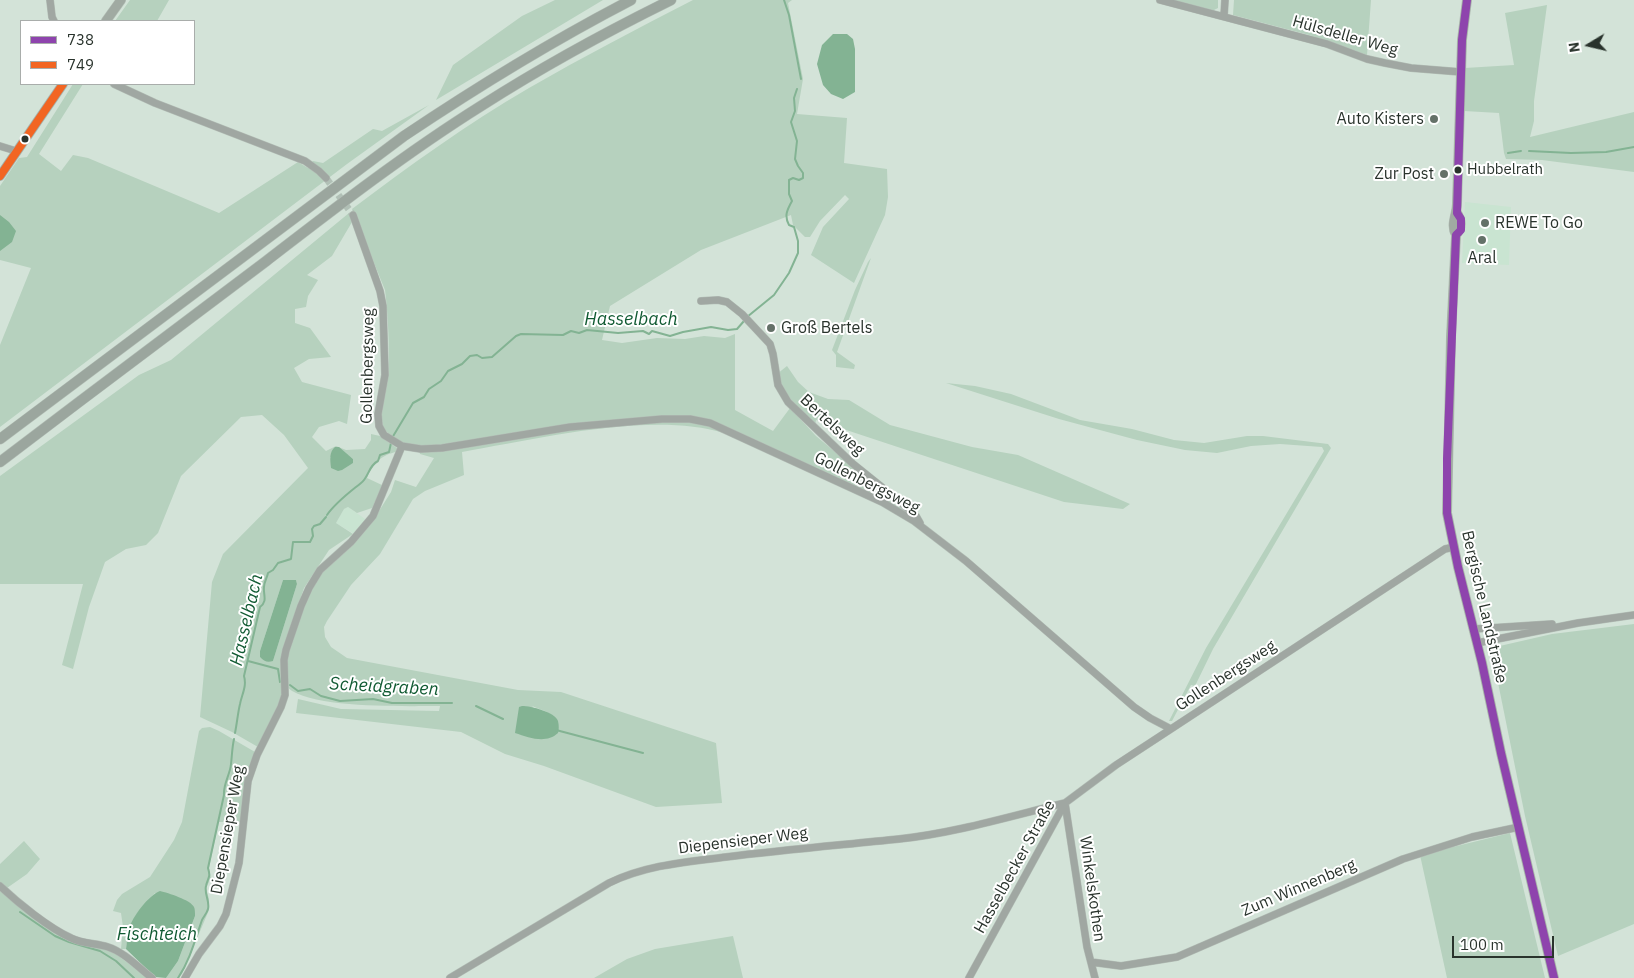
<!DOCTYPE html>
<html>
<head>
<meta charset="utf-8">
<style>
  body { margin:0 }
  #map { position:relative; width:1634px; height:978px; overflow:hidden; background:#d3e3d8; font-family:"IBM Plex Sans",sans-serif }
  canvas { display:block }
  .legend { position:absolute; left:20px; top:20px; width:175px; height:65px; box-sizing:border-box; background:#fff; border:1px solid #a9adab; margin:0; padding:6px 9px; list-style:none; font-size:15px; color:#29332c }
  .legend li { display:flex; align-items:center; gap:10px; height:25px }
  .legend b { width:25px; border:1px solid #a9adab }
  .north { position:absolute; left:1564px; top:20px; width:50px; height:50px; -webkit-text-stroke:4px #fff; paint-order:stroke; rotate:261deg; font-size:14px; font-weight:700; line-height:20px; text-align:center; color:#29332c }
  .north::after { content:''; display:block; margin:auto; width:18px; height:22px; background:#29332c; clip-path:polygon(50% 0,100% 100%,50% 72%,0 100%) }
  .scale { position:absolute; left:1452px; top:936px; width:102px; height:22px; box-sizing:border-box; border:2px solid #29332c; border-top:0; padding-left:6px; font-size:15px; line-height:18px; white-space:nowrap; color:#29332c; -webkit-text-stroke:4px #fff; paint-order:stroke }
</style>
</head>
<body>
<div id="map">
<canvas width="1634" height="978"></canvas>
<ul class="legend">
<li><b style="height:6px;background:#8e44ad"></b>738</li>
<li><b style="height:6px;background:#f26522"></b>749</li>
</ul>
<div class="north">N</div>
<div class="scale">100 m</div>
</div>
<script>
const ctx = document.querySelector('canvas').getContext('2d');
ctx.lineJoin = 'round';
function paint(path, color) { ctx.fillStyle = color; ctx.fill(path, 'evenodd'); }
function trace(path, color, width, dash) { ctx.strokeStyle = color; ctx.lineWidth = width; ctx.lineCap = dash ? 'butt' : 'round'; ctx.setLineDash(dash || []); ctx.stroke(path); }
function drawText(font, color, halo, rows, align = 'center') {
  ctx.font = font + ' "IBM Plex Sans",sans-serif'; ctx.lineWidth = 4; ctx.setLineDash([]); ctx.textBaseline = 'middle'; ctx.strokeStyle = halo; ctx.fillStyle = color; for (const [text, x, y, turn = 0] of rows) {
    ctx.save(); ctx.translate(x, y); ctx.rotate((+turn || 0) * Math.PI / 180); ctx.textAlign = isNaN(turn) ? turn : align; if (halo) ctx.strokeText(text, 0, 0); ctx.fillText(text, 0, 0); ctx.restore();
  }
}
paint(new Path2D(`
  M 1465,202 L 1511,207 L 1509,265 L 1462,263 Z
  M 348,507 L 368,521 L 356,535 L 336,523 L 344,509 Z`), '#c9e4d1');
paint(new Path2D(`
  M 130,0 L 169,0 L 157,21 L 115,21 Z
  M 555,0 L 603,0 L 436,100 L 453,65 L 522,16 Z
  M 693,0 L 792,0 L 788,3 L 803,79 L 797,114 L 847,118 L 844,163 L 887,169 L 888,197 L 885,215 L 854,283 L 811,255 L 823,227 L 849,199 L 845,195 L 820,221 L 810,237 L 805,237 L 793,225 L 791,215 L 701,250 L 610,306 L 602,340 L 622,343 L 657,338 L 685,339 L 704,336 L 725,338 L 735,334 L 735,410 L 773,431 L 790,408 L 816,436 L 913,517 L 698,419 L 574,424 L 438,447 L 405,445 L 384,430 C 378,413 387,393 388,376 C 390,351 388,314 385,290 L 352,209 C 409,166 467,124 529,88 C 583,57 638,28 693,0 Z
  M 1172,0 L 1218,0 L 1218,8 L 1212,11 Z
  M 1234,0 L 1371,0 L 1367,55 L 1309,35 L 1233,15 Z
  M 1547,5 L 1534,101 L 1534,121 L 1530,137 L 1634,112 L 1634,172 L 1542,160 L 1506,159 L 1504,153 L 1499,113 L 1464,111 L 1465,68 L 1514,65 L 1505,13 Z
  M 73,84 L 83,84 L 39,154 L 61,171 L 73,155 L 88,158 L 219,213 L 298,162 L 308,168 L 313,161 L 323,163 L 373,129 L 382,131 L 429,105 L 347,164 L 0,427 L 0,345 L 31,268 L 0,260 L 0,186 L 19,158 L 27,157 Z
  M 349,213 L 352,222 L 332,256 L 307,275 L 318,280 L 308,296 L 306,307 L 295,309 L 295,323 L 310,328 L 331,357 L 309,359 L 294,368 L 302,382 L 351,395 L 347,424 L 339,421 L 319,427 L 312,437 L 326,451 L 336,446 L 346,450 L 365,449 L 371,440 L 371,434 L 380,436 L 401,451 C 382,454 375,461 367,478 L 384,486 L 372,508 L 357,513 L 348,507 L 344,509 L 336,523 L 353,534 L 329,550 L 304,588 L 284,649 L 282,700 L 258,747 L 232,732 L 200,717 L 212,582 L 223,554 L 308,468 L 284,435 L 262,415 L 241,417 L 181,476 L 158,533 L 146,545 L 126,549 L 105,562 L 89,607 L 73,669 L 62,665 L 83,584 L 0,584 L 0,476 L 139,375 L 171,360 ZM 348,455 L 353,459 L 353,463 L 331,468 L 330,457 ZM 283,580 L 296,580 L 297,584 L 273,661 L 260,657 L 260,651 Z
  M 871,258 L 837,352 L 855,365 L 854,369 L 836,367 L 836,355 L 832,350 L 855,290 L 868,262 Z
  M 787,366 L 798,382 L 809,392 L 828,399 L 849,400 L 890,425 L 972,447 L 1018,455 L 1130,504 L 1123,509 L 1064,502 L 816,420 L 815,426 L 785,393 L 777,374 Z
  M 946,383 L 975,386 L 1011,394 L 1080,420 L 1132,429 L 1174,440 L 1204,443 L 1247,436 L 1263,436 L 1328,444 L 1331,448 L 1213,649 L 1195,686 L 1191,685 L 1172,721 L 1169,721 L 1206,648 L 1324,451 L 1322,447 L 1280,444 L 1251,446 L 1217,453 L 1185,450 L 1137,440 L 1059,419 Z
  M 681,421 L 711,425 L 724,433 C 651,411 538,439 462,452 L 464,475 L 425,491 L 413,499 L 380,554 L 351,585 L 327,621 L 324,627 L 325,637 L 331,647 L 347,658 L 518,690 L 561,692 L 716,743 L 722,803 L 656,807 L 544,766 L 505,754 L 461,732 L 296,713 L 298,699 L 341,709 L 439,711 L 440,706 C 406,706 313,709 288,688 L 288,651 L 309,593 L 321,572 L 374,519 L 391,492 L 395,480 L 416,487 L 434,458 L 420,454 L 419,450 L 569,428 ZM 532,706 C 548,713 559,713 558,733 Z
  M 1634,624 L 1634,924 L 1558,956 L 1525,816 L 1491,648 L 1552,634 Z
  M 210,727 L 219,731 L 255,752 L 247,774 L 240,822 L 219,822 L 209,868 L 211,878 L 206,888 L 209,899 L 209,910 L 182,974 L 178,978 L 166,978 L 178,961 L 195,916 L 155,893 L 138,912 L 129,928 L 126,949 L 121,949 L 123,927 L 121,913 L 113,911 L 117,900 L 122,894 L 150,877 L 174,840 L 182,822 L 199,731 L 202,728 Z
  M 1510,833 L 1545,978 L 1447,978 L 1420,855 Z
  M 24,841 L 40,859 L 27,874 L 7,888 L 0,882 L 0,864 Z
  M 0,891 L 66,938 L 113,952 L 149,978 L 0,978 Z
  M 733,936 L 743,978 L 594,978 L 627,959 L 655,949 Z`), '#b6d1be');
paint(new Path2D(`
  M 833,34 L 847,34 L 853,39 L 855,49 L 855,92 L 843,99 L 831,94 L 823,85 L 817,64 L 822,45 Z
  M 0,215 L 9,222 L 16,231 L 12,242 L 0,251 Z
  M 335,447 L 339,447 L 353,459 L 353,463 L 342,470 L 338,471 L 331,468 C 330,460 329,452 335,447 Z
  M 283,580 L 296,580 L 297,584 L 273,661 C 267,663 264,661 260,657 L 260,651 Z
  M 522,706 C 531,706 555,712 558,721 C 559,725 559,730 558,733 C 546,744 530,738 515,733 L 519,707 Z
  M 160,891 C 168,893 191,900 194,907 C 195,909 195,913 195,916 L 178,961 L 166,978 L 155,977 L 126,949 C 127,943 127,935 129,929 C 132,917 149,895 160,891 Z`), '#83b393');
trace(new Path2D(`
  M 784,0 L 789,15 L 801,79
  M 1529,151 L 1571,153 L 1606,152 L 1634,147
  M 1508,153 L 1521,151
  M 747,317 L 774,295 L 789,273 L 798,253 L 798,241 L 794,227 L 789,225 C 784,216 787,210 792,201 L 789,194 L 789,180 L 793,178 L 799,180 L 803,178 L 803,173 L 798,166 L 795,159 L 797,141 L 791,122 L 795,111 L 794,98 L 797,89
  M 392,438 L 413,403 L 424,397 L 429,389 L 441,381 L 448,371 L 462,364 L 470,356 L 477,355 L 482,358 L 492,357 L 516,336 L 521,334 L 563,335 L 571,331 L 579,333 L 587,330 L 618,333 L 643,331 L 649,334 L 652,331 L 670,336 L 683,332 L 711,327 L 728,330 L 737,329 L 744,321
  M 327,515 C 336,502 350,492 361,483 C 369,477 368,466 378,461 L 380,455 L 389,452 L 391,443
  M 248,661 L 278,669 L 280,682
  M 290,685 L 298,691 L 310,689 L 321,696 L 340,701 L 373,699 L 392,703 L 452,703
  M 476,706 L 503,719
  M 556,730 L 643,753
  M 235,733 C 237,723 238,712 240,704 C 242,694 247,686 244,676 L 260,607 C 268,601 263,595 264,587 C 264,582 267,578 268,573 L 273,570 L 278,563 L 291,559 L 293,542 L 310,542 L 313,536 L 312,529 L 314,526 L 320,524 L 326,517
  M 20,912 L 55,936 L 69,942 L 100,951 L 116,961 L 134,978
  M 178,978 C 190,960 195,940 202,920 C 204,916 207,913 208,909 C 210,901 204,894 206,886 C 208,877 211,878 208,868 L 224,795 C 223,784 230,775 231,764 C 232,756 232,748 234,739`), '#83b393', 2);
trace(new Path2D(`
  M 326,178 L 353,215`), '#b1c0b6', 7, [7, 3.5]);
const minor = new Path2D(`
  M 50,0 L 52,17 L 54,21
  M 1160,0 L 1327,44 L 1367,59 L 1385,63 L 1411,68 L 1461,72
  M 1224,16 L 1225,0
  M 114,84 L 155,103 L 305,161 L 319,171 L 326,178
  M 0,146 L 16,151
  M 353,215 L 380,291 L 383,306 L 385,375 L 378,414 L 379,426 L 384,435 L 402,446 L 421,449 L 442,448 L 570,427 L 662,419 L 690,419 L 710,423 L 882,502 L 914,521 L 966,561 L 1134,707 L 1150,718 L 1171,729 L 1445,549 L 1454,547
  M 701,301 L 718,300 L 727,302 L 742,314 L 770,344 L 773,354 L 778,385 L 788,402 L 852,463 L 898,500 L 916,516 L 920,523
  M 1474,629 L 1552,624
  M 1477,643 L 1578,623 L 1634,615
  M 1065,803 L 1087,947 L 1095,978
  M 0,886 C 18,903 49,928 71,938 C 83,944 96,943 108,947 C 124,952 139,968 152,978
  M 1091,962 L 1121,966 L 1177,957 L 1403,859 L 1472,837 L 1519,827
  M 185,978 L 199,954 L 220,926 L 226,914 L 239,863 L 248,781 L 257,755 L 281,707 L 285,695 L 284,660 L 286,650 L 301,606 L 309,588 L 320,570 L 351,542 L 373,516 L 402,446
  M 450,978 L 609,883 C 646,865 686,862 726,857 C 784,850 841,845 899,839 C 955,833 1011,816 1065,803
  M 969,978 L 1065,803 L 1116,765 L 1171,729`);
const major = new Path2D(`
  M 1467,0 L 1462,40 L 1457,203 C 1457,215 1450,224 1456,235 L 1451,337 L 1447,513 L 1458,567 L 1482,663 L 1501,753 L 1554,978
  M 106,21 L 121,0
  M 0,176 L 63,84
  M 1456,235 C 1462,228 1462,221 1457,213`);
const highway = new Path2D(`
  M 0,439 L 404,136 C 477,87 552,41 631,0
  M 0,462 C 88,395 176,329 265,262 C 335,208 406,153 481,106 C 542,67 606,32 671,0`);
trace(minor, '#b3beb6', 8);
trace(major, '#b3beb6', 10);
trace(highway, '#b3beb6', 11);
trace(minor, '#a0a7a2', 7);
trace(major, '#a0aaa2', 9);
trace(highway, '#9ba69e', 10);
trace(new Path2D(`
  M 1467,0 L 1462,40 L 1457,213 L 1461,219 L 1461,230 L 1456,235 L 1447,459 L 1447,513 L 1458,567 L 1482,663 L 1501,753 L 1554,978`), '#8e44ad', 8);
trace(new Path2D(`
  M 0,176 L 63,84`), '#f26522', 8);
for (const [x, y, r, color] of [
  [1434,119,5,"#647168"],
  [25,139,4.5,"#29332c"],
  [1458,170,4.5,"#29332c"],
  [1444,174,5,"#647168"],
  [1485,223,5,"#647168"],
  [1482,240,5,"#647168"],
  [771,328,5,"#647168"]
]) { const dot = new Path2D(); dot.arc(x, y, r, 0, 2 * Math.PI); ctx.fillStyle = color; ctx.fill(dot); trace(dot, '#fff', 2); }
drawText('15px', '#29332c', '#fff', [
  ["Hubbelrath",1467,170]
], 'left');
drawText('16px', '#29332c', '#fff', [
  ["Hülsdeller Weg",1345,36,16],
  ["Gollenbergsweg",368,366,-89],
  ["Bertelsweg",832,425,43],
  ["Gollenbergsweg",867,483,27],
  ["Bergische Landstraße",1484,607,77],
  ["Gollenbergsweg",1226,676,-33],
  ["Diepensieper Weg",228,830,-80],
  ["Diepensieper Weg",743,841,-7],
  ["Hasselbecker Straße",1015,867,-61],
  ["Zum Winnenberg",1299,888,-23],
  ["Winkelskothen",1092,889,82]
]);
drawText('16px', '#29332c', '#fff', [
  ["Auto Kisters",1424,119],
  ["Zur Post",1434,174],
  ["REWE To Go",1495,223,"left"],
  ["Aral",1482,258,"center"],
  ["Groß Bertels",781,328,"left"]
], 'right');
drawText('italic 18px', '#105a32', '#fff', [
  ["Hasselbach",631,320],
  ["Hasselbach",247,620,-77],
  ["Scheidgraben",384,687,3],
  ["Fischteich",157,935]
]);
</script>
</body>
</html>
